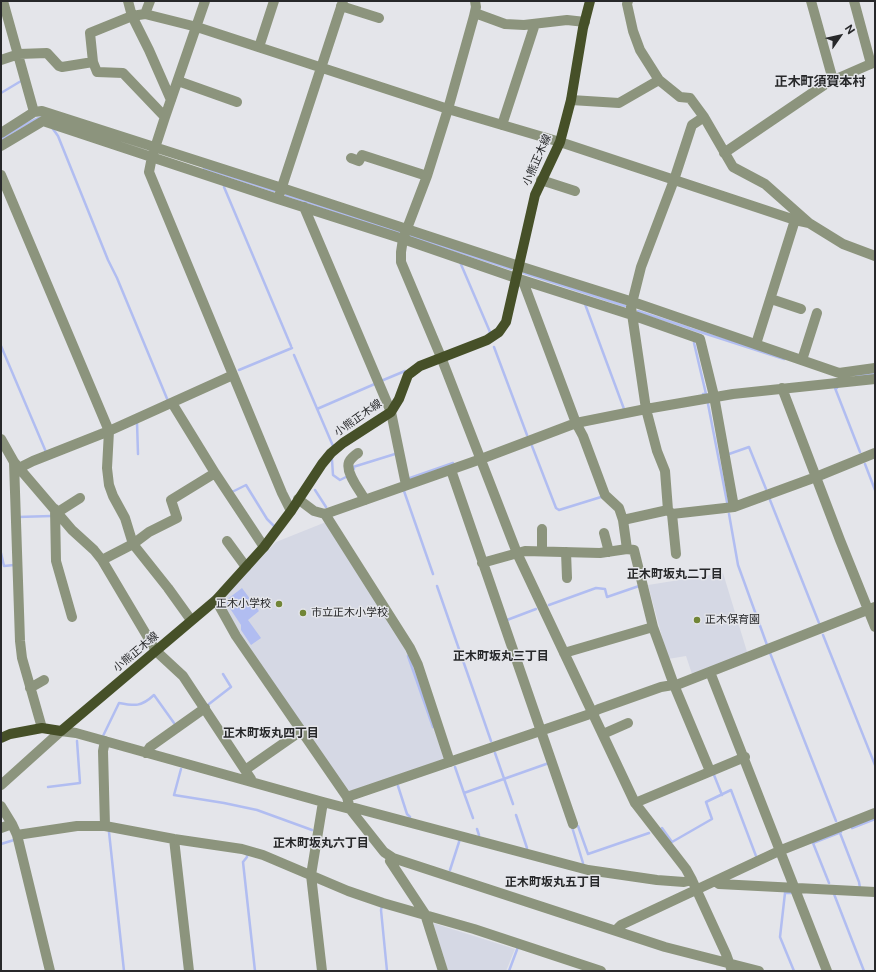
<!DOCTYPE html>
<html>
<head>
<meta charset="utf-8">
<style>
  body { margin:0 }
  #map { position:relative; width:876px; height:972px; overflow:hidden; background:#e4e5ea; font-family:"Public Sans",sans-serif }
  canvas { display:block }
  .frame { position:absolute; inset:0; border:2px solid #27282a; pointer-events:none }
  .north { position:absolute; left:820px; top:16px; width:40px; height:40px; -webkit-text-stroke:3px #e4e5ea; paint-order:stroke; rotate:56deg; font-size:11px; font-weight:700; line-height:16px; text-align:center; color:#27282a }
  .north::after { content:''; display:block; margin:auto; width:14px; height:18px; background:#27282a; clip-path:polygon(50% 0,100% 100%,50% 72%,0 100%) }
</style>
</head>
<body>
<div id="map">
<canvas width="876" height="972"></canvas>
<div class="frame"></div>
<div class="north">N</div>
</div>
<script>
const ctx = document.querySelector('canvas').getContext('2d');
ctx.lineJoin = 'round';
function paint(path, color) { ctx.fillStyle = color; ctx.fill(path, 'evenodd'); }
function trace(path, color, width, dash) { ctx.strokeStyle = color; ctx.lineWidth = width; ctx.lineCap = dash ? 'butt' : 'round'; ctx.setLineDash(dash || []); ctx.stroke(path); }
function drawText(font, color, halo, rows, align = 'center') {
  ctx.font = font + ' "Public Sans","Noto Sans JP",sans-serif'; ctx.lineWidth = 3; ctx.setLineDash([]); ctx.textBaseline = 'middle'; ctx.strokeStyle = halo; ctx.fillStyle = color; for (const [text, x, y, turn = 0] of rows) {
    ctx.save(); ctx.translate(x, y); ctx.rotate((+turn || 0) * Math.PI / 180); ctx.textAlign = isNaN(turn) ? turn : align; if (halo) ctx.strokeText(text, 0, 0); ctx.fillText(text, 0, 0); ctx.restore();
  }
}
paint(new Path2D(`
  M 326,522 L 409,652 L 446,759 L 347,793 L 237,631 L 221,601 L 222,598 L 276,542 Z
  M 723,573 L 748,655 L 692,674 L 686,656 L 668,659 L 648,585 Z
  M 433,923 L 515,949 L 506,971 L 448,971 Z`), '#d5d8e4');
paint(new Path2D(`
  M 242,588 L 259,611 L 248,620 L 261,638 L 251,645 L 241,630 L 241,625 L 225,601 Z`), '#b1bdf1');
trace(new Path2D(`
  M 1,93 L 21,81
  M 53,129 L 58,136 L 108,260 L 117,278 L 168,401
  M 1,139 C 10,134 33,118 43,117
  M 204,168 L 274,191
  M 224,187 L 291,346
  M 286,195 L 402,233
  M 408,235 L 511,269
  M 460,262 L 490,332 L 489,334
  M 524,273 L 625,306
  M 585,304 L 624,409
  M 638,311 L 689,328
  M 688,328 L 784,359
  M 694,343 L 706,394 L 703,394
  M 1,346 L 46,452
  M 494,347 L 527,435
  M 294,355 L 333,446
  M 239,370 L 292,348
  M 856,376 L 875,374
  M 381,381 L 405,371
  M 837,388 L 835,388 L 860,452
  M 708,404 L 727,502
  M 317,409 L 377,383
  M 137,422 L 138,454
  M 532,446 L 556,508 L 559,510 L 601,497
  M 729,454 L 749,447 L 766,489
  M 332,460 L 333,475 L 340,480 L 348,476
  M 865,464 L 875,490
  M 354,469 L 353,467 L 395,454
  M 410,478 L 453,463
  M 315,490 L 326,507
  M 231,491 L 232,492 L 246,485 L 267,519 L 274,526
  M 404,491 L 433,574
  M 770,500 L 819,623
  M 729,514 L 738,565 L 767,645
  M 17,517 L 52,516
  M 1,553 L 4,566 L 14,565
  M 437,586 L 491,741
  M 549,605 L 596,588 L 605,589 L 607,597 L 639,586
  M 507,620 L 536,609
  M 823,635 L 875,765
  M 770,653 L 836,821
  M 408,656 L 433,727
  M 209,704 L 231,687 L 223,674
  M 103,736 L 119,703 C 135,706 141,707 154,695 L 174,723
  M 495,753 L 513,804
  M 455,767 L 464,793 L 549,763
  M 181,769 L 174,795 L 224,803 L 257,810 L 312,830
  M 714,775 L 722,795
  M 398,786 L 407,814 L 410,817
  M 48,787 L 80,783 L 77,741
  M 464,793 L 473,818
  M 516,815 L 527,848
  M 578,826 L 588,854 L 649,833
  M 572,827 L 583,863
  M 662,828 L 672,842 L 712,819 L 706,802 L 731,790 L 756,856
  M 852,828 L 875,819
  M 477,829 L 479,835
  M 109,832 L 124,971
  M 840,833 L 859,882 L 860,888
  M 1,844 L 14,840
  M 247,854 L 247,857 L 243,862 L 255,971
  M 450,870 L 460,839
  M 829,883 L 813,843 L 841,832
  M 791,893 L 785,893 L 780,937 L 794,971
  M 834,894 L 864,971
  M 382,906 L 381,910 L 387,971
  M 509,971 L 518,947`), '#b1bdf1', 2.5);
trace(new Path2D(`
  M 128,1 L 132,16 L 149,50 L 171,100
  M 205,1 L 165,117 L 152,157 L 149,172 L 282,493 L 291,511
  M 475,1 L 476,7 L 474,16 L 448,109 L 427,176 L 403,239 L 401,252 L 401,262 L 441,357 L 517,553 L 635,803 L 686,869 L 692,880 L 726,954 L 732,971
  M 628,1 L 627,4 L 633,31 L 640,50 L 659,80 L 680,97 L 690,98 L 704,117 L 733,167 L 765,184 L 809,223 L 843,244 L 875,256
  M 811,1 L 833,80
  M 854,1 L 871,64
  M 341,6 L 379,18
  M 475,13 L 505,24 L 524,25 L 567,20 L 585,22
  M 145,14 L 150,1
  M 259,47 L 274,1
  M 1,60 L 19,54 L 47,53 L 59,66 L 62,67 L 93,62
  M 178,81 L 237,102
  M 571,100 L 619,103 L 659,80
  M 34,112 L 42,111 L 282,188 L 519,266 L 633,302 L 839,373 L 875,368
  M 165,117 L 123,73 L 97,72 L 93,62 L 90,33 L 132,16 L 145,14 L 197,27 L 448,109 L 560,142 L 795,220 L 809,223
  M 502,125 L 535,24
  M 1,133 L 34,112 L 3,1
  M 1,146 L 43,121 L 278,199 L 343,1
  M 724,153 L 827,83 L 875,62
  M 351,158 L 359,161 L 362,155 L 427,176
  M 1,175 L 109,431 L 107,468 L 109,485 L 113,496 L 125,518 L 133,544 L 168,588 L 191,620
  M 541,180 L 575,191
  M 278,199 L 403,239 L 516,278 L 632,315 L 700,339 L 714,396 L 734,507
  M 304,207 L 391,412 L 406,485
  M 517,278 L 524,284 L 576,423 L 583,436 L 605,495 L 619,508 L 623,520 L 627,549 L 634,550 L 653,627 L 674,685 L 710,771
  M 771,299 L 801,309
  M 756,344 L 795,220
  M 802,360 L 817,313
  M 782,388 L 840,540 L 875,627
  M 1,439 L 14,462 L 19,468 L 72,530 L 94,550 L 102,560 L 156,651 L 183,676 L 245,770 L 251,779 L 251,781
  M 358,453 C 355,455 351,458 349,462 C 345,473 360,490 365,500
  M 14,462 L 20,641 L 22,658 L 42,728
  M 19,468 L 33,461 L 109,431 L 233,375
  M 451,470 L 573,824
  M 215,473 L 264,547
  M 298,499 L 314,511 L 325,514 L 481,459 L 576,423 L 646,409 L 733,394 L 875,379
  M 55,509 L 56,561 L 72,617
  M 58,512 L 80,498
  M 325,514 L 410,648 L 418,665 L 450,762
  M 672,514 L 734,507 L 816,477 L 875,453
  M 623,520 L 668,510
  M 542,529 L 542,551
  M 604,533 L 609,552
  M 227,541 L 246,567
  M 566,552 L 567,578
  M 676,554 L 672,514 L 668,510 L 665,471 L 657,451 L 646,409 L 631,307 L 641,267 L 674,180 L 692,125 L 704,117
  M 102,560 L 133,544 L 149,532 L 177,518 L 171,500 L 215,473 L 172,403
  M 482,563 L 525,551 L 600,553 L 627,549
  M 216,600 L 236,636 L 347,797 L 350,809 L 384,852 L 393,858 L 665,947 L 759,971
  M 564,653 L 653,627
  M 710,672 L 827,971
  M 30,688 L 44,680
  M 603,734 L 628,723
  M 105,741 L 103,751 L 105,826
  M 146,753 L 150,747 L 205,708
  M 245,770 L 301,731
  M 1,785 L 61,731 L 76,733 L 323,802 L 350,809 L 355,808 L 588,870 L 657,880 L 684,882 L 692,880
  M 347,797 L 587,715 L 599,709 L 661,687 L 679,684 L 875,607
  M 635,803 L 745,757
  M 1,806 L 12,824 L 17,835 L 50,971
  M 1,828 L 12,824
  M 17,835 L 77,826 L 105,826 L 174,839 L 242,849 L 263,855 L 348,891 L 383,903 L 474,929 L 601,971
  M 174,839 L 189,971
  M 393,858 L 390,861 L 425,914 L 443,971
  M 715,881 L 719,884 L 875,892
  M 616,930 L 621,925 L 779,851 L 875,813
  M 322,971 L 311,875 L 323,802`), '#8c947d', 10);
trace(new Path2D(`
  M 1,738 L 10,734 L 42,728 L 61,731 L 216,600 L 264,547 L 291,511 L 322,464 L 331,453 L 343,443 L 391,412 L 399,399 L 408,375 L 420,366 L 487,340 L 499,332 L 506,322 L 535,195 L 560,142 L 571,100 L 583,28 L 590,1`), '#465028', 10);
for (const [x, y, r, color] of [
  [279,604,4,"#718536"],
  [303,613,4,"#718536"],
  [697,620,4,"#718536"]
]) { const dot = new Path2D(); dot.arc(x, y, r, 0, 2 * Math.PI); ctx.fillStyle = color; ctx.fill(dot); trace(dot, '#e4e5ea', 1.5); }
drawText('11px', '#27282a', '#e4e5ea', [
  ["小熊正木線",537,160,-66],
  ["小熊正木線",358,418,-35],
  ["小熊正木線",136,652,-40]
]);
drawText('11px', '#27282a', '#e4e5ea', [
  ["正木小学校",271,604,"right"],
  ["市立正木小学校",311,613],
  ["正木保育園",705,620]
], 'left');
drawText('bold 12px', '#27282a', '#e4e5ea', [
  ["正木町坂丸二丁目",675,574],
  ["正木町坂丸三丁目",501,656],
  ["正木町坂丸四丁目",271,733],
  ["正木町坂丸六丁目",321,843],
  ["正木町坂丸五丁目",553,882]
]);
drawText('bold 13px', '#27282a', '#e4e5ea', [
  ["正木町須賀本村",820,82]
]);
</script>
</body>
</html>
